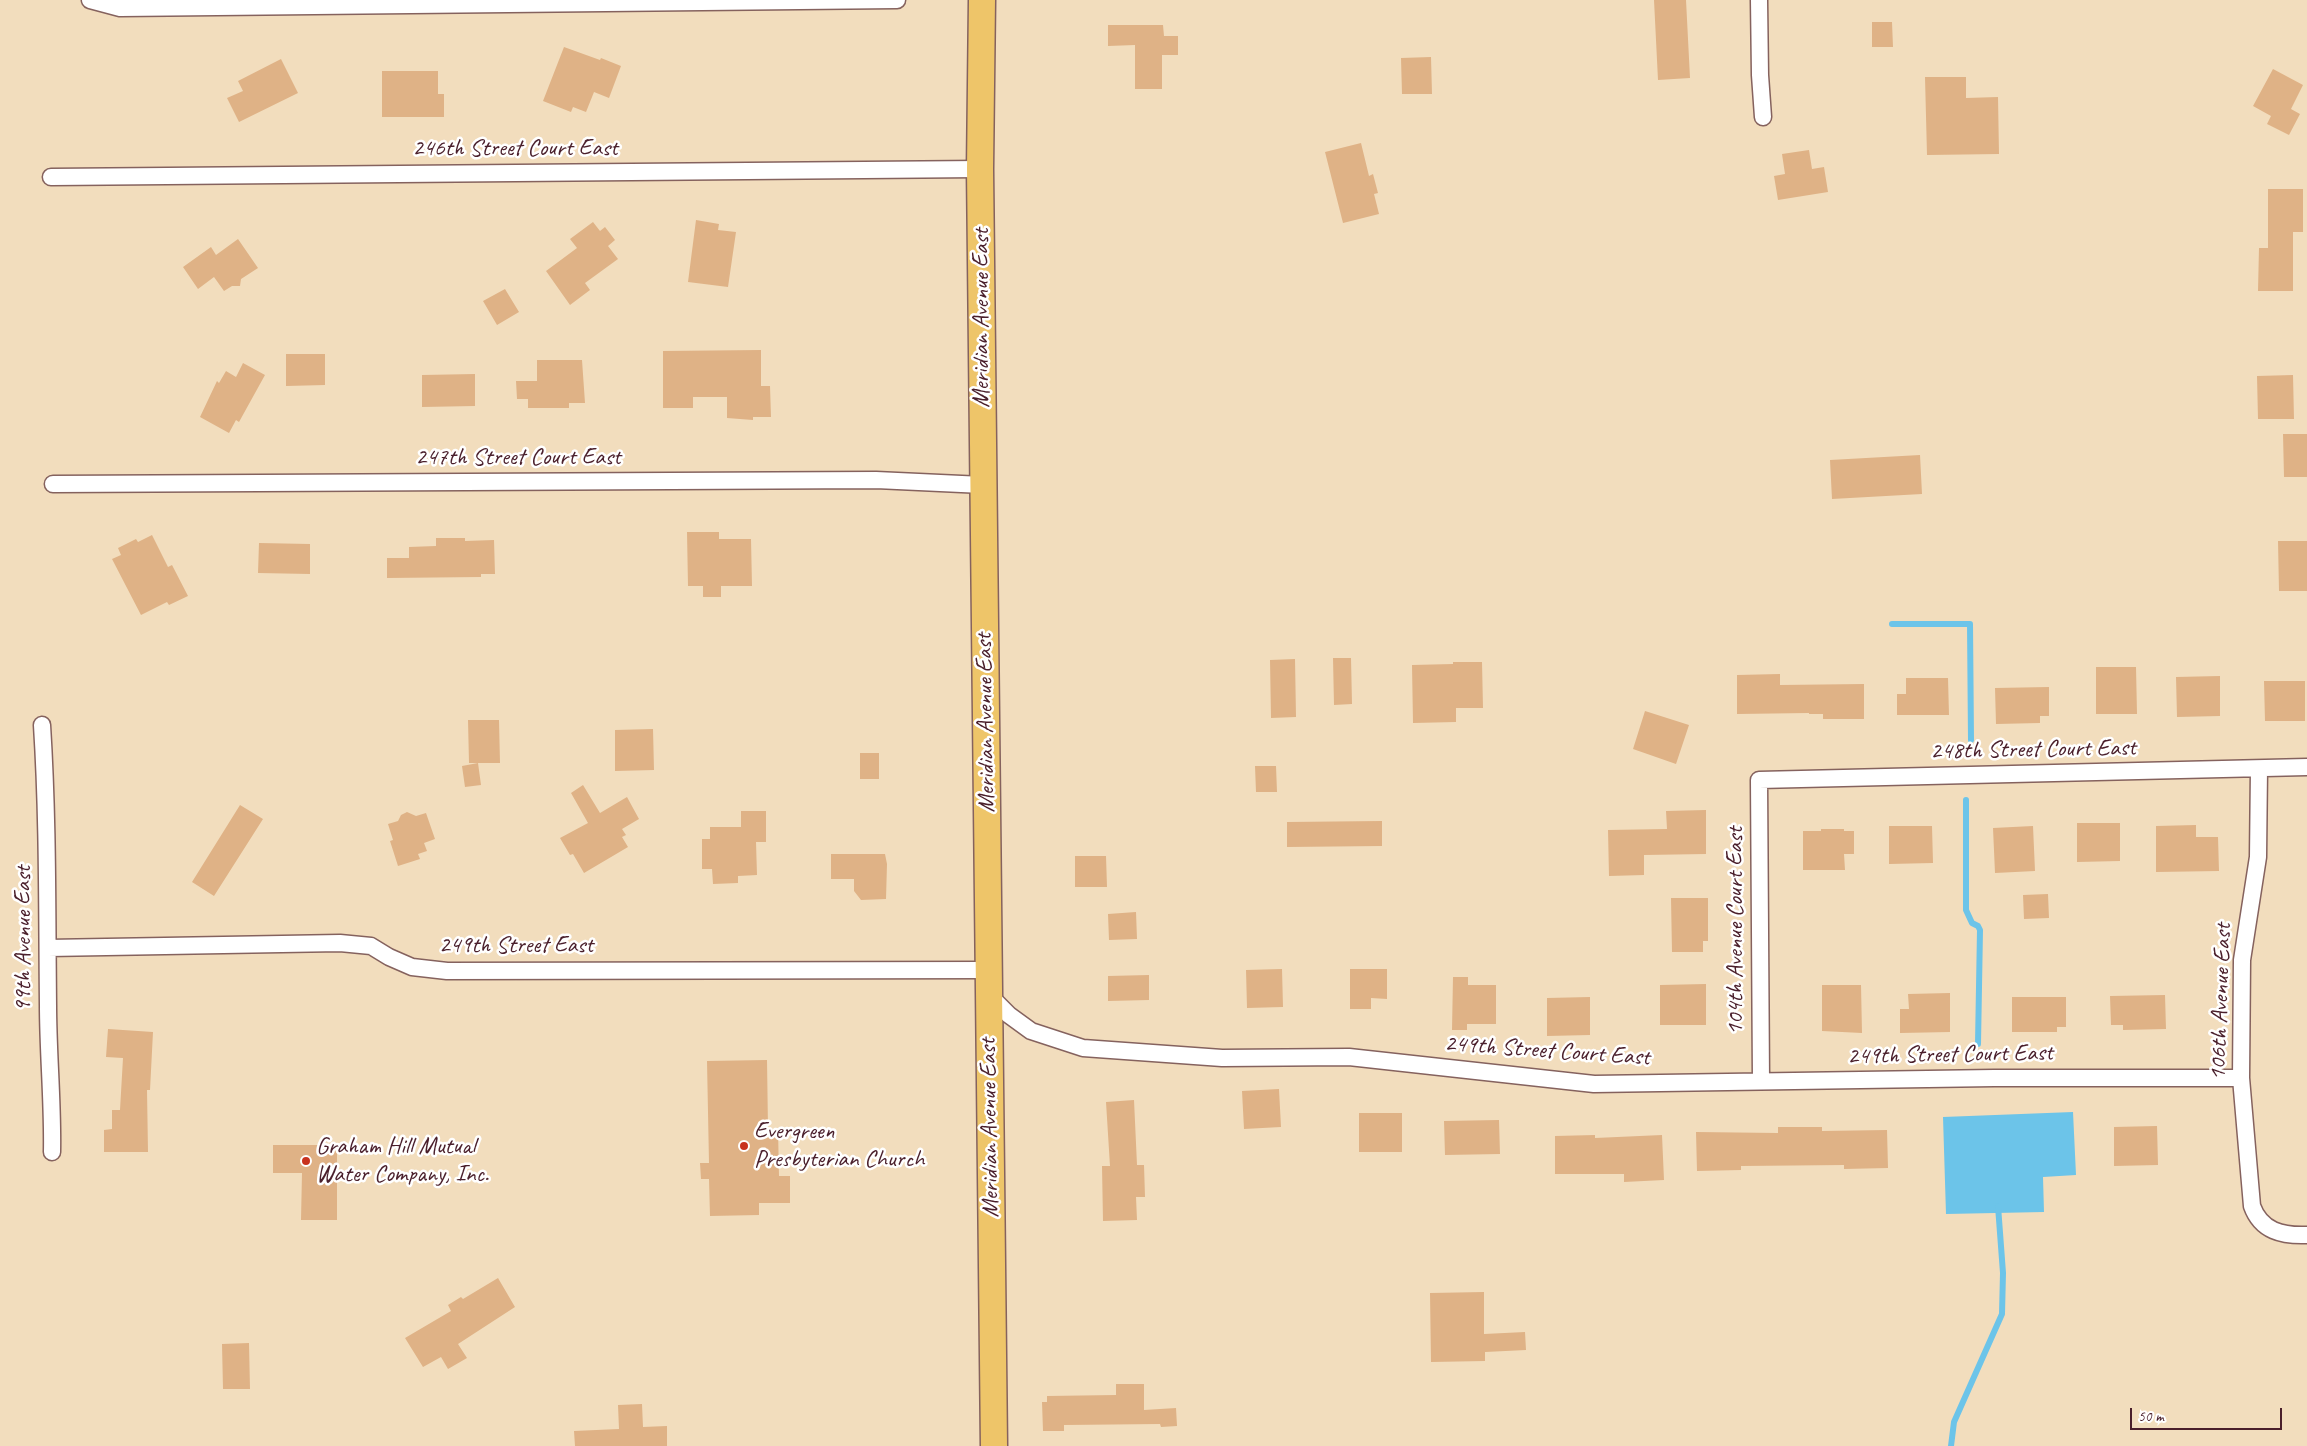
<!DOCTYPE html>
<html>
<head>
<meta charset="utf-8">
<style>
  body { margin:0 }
  #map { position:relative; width:2307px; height:1446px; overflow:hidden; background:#f2ddbd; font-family:Caveat,sans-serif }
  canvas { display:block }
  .scale { position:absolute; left:2130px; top:1408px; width:152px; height:22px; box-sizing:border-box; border:2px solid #4a1f2b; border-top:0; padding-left:6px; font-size:15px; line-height:18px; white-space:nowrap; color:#4a1f2b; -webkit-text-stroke:4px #fff; paint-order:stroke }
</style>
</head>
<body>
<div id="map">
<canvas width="2307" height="1446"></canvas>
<div class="scale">50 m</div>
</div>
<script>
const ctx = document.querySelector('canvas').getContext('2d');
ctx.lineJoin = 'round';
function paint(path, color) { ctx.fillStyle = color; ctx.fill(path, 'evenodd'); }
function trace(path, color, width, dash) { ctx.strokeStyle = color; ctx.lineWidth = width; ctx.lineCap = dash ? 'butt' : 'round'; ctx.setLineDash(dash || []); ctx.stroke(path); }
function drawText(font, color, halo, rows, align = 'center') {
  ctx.font = font + ' Caveat,sans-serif'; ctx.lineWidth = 5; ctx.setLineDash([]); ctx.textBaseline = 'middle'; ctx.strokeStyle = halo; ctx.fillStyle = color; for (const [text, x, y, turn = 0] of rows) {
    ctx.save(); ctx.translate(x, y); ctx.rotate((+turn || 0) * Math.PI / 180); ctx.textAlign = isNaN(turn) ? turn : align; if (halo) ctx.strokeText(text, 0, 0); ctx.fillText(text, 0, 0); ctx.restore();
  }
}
paint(new Path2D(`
  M 2073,1112 L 2076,1175 L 2043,1177 L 2044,1212 L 1946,1214 L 1943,1117 Z`), '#6cc4e9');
trace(new Path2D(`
  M 1892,624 L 1970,624 L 1971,740
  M 1966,800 L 1966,910 L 1972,923 L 1978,926 L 1980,930 L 1978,1044
  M 1951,1446 L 1954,1422 L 2002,1314 L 2003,1273 L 1998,1206`), '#6cc4e9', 6);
paint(new Path2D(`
  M 1654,0 L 1686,0 L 1690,78 L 1658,80 Z
  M 1872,22 L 1892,22 L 1893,47 L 1872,47 Z
  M 1108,25 L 1163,25 L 1164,36 L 1178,36 L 1178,55 L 1162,55 L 1162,89 L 1135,89 L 1135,45 L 1108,46 Z
  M 564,47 L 600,60 L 601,58 L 621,66 L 609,98 L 594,92 L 586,112 L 573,107 L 571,112 L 543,101 Z
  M 1431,57 L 1432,94 L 1402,94 L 1401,58 Z
  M 281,59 L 298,93 L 239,122 L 227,98 L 243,91 L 238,81 Z
  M 2273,69 L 2303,85 L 2291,109 L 2300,114 L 2289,135 L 2267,124 L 2271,116 L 2253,106 Z
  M 382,71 L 438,71 L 438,94 L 444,94 L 444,117 L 382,117 Z
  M 1925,77 L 1966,77 L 1966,98 L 1998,97 L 1999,154 L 1927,155 Z
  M 1361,143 L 1369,176 L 1373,174 L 1378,193 L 1374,194 L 1379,214 L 1343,223 L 1325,152 Z
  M 1809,150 L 1812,169 L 1824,167 L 1828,192 L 1778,200 L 1774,176 L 1785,174 L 1782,154 Z
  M 2268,189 L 2303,189 L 2303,232 L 2293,232 L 2293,291 L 2258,291 L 2259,248 L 2268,248 Z
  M 696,220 L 719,224 L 718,230 L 736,232 L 728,287 L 688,282 Z
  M 593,222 L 600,231 L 605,227 L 615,240 L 608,246 L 618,259 L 585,283 L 590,290 L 570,305 L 546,271 L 577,248 L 570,239 Z
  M 238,239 L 258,268 L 241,279 L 240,286 L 232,286 L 224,291 L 214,277 L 198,289 L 183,267 L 211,247 L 216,255 Z
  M 505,289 L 519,312 L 497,325 L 483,301 Z
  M 761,350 L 761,386 L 770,386 L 771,417 L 753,417 L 753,420 L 727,418 L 727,397 L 693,397 L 693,408 L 663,408 L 663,351 Z
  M 286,354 L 325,354 L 325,385 L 286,386 Z
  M 537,360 L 582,360 L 585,403 L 569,403 L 569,408 L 528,408 L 528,399 L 517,399 L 516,381 L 537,381 Z
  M 243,363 L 265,375 L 239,422 L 236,420 L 229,433 L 200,417 L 217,381 L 219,383 L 226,371 L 236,377 Z
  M 475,374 L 475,406 L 422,407 L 422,375 Z
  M 2293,375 L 2294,419 L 2258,419 L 2257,376 Z
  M 2283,434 L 2307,434 L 2307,477 L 2284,477 Z
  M 1920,455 L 1922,494 L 1832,499 L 1830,460 Z
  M 687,532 L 719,532 L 719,539 L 751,539 L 752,586 L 721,586 L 721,597 L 703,597 L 703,586 L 688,586 Z
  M 152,535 L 168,567 L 172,565 L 188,596 L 169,605 L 167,602 L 141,615 L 112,559 L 121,555 L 118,548 L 136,539 L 138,542 Z
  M 436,538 L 465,538 L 465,541 L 494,540 L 495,574 L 481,574 L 481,577 L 387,578 L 387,558 L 409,558 L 409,547 L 436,546 Z
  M 2278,541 L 2307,541 L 2307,591 L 2279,591 Z
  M 259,543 L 310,544 L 310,574 L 258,573 Z
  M 1333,658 L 1351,658 L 1352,704 L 1334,705 Z
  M 1295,659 L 1296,717 L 1271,718 L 1270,660 Z
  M 1453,662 L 1482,662 L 1483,708 L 1456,708 L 1456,722 L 1413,723 L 1412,665 L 1453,664 Z
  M 2096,667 L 2136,667 L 2137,714 L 2096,714 Z
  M 1780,674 L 1780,685 L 1864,684 L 1864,719 L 1823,719 L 1823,714 L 1809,714 L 1809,713 L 1737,714 L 1737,675 Z
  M 2220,676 L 2220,716 L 2177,717 L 2176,677 Z
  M 1906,678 L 1948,678 L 1949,715 L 1897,715 L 1897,694 L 1906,694 Z
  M 2264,681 L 2305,681 L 2305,721 L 2265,721 Z
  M 2049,687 L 2049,716 L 2040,716 L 2040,723 L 1996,724 L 1995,688 Z
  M 1645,711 L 1689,725 L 1676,764 L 1633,749 Z
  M 468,720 L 499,720 L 500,763 L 469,763 Z
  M 653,729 L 654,770 L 615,771 L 615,730 Z
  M 860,753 L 879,753 L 879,779 L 860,779 Z
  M 478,763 L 481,785 L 465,787 L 462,766 Z
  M 1255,766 L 1276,766 L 1277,792 L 1256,792 Z
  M 583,785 L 600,813 L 627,797 L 639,819 L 622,829 L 626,835 L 622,837 L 628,847 L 584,873 L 573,854 L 570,855 L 560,838 L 588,823 L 571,793 Z
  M 240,805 L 263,819 L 214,896 L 192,882 Z
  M 1706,810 L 1706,854 L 1644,855 L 1644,875 L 1609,876 L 1608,830 L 1667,829 L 1666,811 Z
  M 741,811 L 766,811 L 766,842 L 756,842 L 757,875 L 738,876 L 738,883 L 713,884 L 712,869 L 702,869 L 702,839 L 710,839 L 710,827 L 741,827 Z
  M 407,812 L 416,816 L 426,813 L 435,839 L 424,843 L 427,851 L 418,854 L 420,859 L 398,866 L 390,841 L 393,840 L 388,824 L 398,821 L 401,815 Z
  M 1382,821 L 1382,846 L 1287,847 L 1287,822 Z
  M 2077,823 L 2120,823 L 2120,861 L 2077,862 Z
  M 2196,825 L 2196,837 L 2218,837 L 2219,871 L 2156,872 L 2156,826 Z
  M 1889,826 L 1932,826 L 1933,863 L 1889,864 Z
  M 2033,826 L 2035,871 L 1995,873 L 1993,828 Z
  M 1821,829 L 1844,829 L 1844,831 L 1854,831 L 1854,854 L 1844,854 L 1845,870 L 1803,870 L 1803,831 L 1821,831 Z
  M 831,854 L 885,854 L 887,864 L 886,899 L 861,900 L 854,891 L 854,879 L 831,879 Z
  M 1075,856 L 1106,856 L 1107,887 L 1075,887 Z
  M 2048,894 L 2049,918 L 2024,919 L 2023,895 Z
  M 1671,898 L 1708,898 L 1708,941 L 1703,941 L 1703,952 L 1672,952 Z
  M 1136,912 L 1137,939 L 1109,940 L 1108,914 Z
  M 1282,969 L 1283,1007 L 1247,1008 L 1246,970 Z
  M 1350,969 L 1387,969 L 1387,999 L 1371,998 L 1371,1009 L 1350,1009 Z
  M 1149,975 L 1149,1000 L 1108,1001 L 1108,976 Z
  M 1453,977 L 1468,977 L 1468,985 L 1496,985 L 1496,1024 L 1467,1024 L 1467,1030 L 1452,1030 Z
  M 1706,984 L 1706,1025 L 1660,1025 L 1660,985 Z
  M 1822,985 L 1861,985 L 1862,1033 L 1822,1031 Z
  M 1950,993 L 1950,1032 L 1900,1033 L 1900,1009 L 1909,1009 L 1908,994 Z
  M 2165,995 L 2166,1029 L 2123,1030 L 2123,1025 L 2111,1025 L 2110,996 Z
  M 1590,997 L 1590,1035 L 1547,1036 L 1547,998 Z
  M 2012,997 L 2066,997 L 2066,1027 L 2057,1027 L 2057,1032 L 2012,1032 Z
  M 108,1029 L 153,1032 L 150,1090 L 147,1090 L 148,1152 L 104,1152 L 104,1130 L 112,1129 L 112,1110 L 120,1110 L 123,1058 L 106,1057 Z
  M 767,1060 L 768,1129 L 778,1129 L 779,1176 L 790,1176 L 790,1203 L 759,1203 L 759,1215 L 710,1216 L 709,1179 L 701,1179 L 700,1163 L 709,1163 L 707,1061 Z
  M 1279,1089 L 1281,1127 L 1244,1129 L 1242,1091 Z
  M 1134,1100 L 1137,1165 L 1144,1165 L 1145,1197 L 1136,1197 L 1137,1220 L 1103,1221 L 1102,1166 L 1110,1166 L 1106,1102 Z
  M 1359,1113 L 1402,1113 L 1402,1152 L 1359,1152 Z
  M 1499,1120 L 1500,1154 L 1445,1155 L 1444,1121 Z
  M 2157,1126 L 2158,1165 L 2114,1166 L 2114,1127 Z
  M 1778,1127 L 1822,1127 L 1822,1131 L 1887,1130 L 1888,1168 L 1844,1169 L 1844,1165 L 1741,1166 L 1741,1170 L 1697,1171 L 1696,1132 L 1778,1133 Z
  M 1595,1135 L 1595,1138 L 1662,1135 L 1664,1180 L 1624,1182 L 1624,1174 L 1555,1174 L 1555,1136 Z
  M 273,1145 L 337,1145 L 337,1220 L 301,1220 L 302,1173 L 273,1173 Z
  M 498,1278 L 515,1307 L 458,1344 L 467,1358 L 448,1369 L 441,1357 L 423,1367 L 405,1338 L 451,1311 L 448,1305 L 461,1297 L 463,1299 Z
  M 1484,1292 L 1484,1334 L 1525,1332 L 1526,1350 L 1485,1352 L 1485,1361 L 1431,1362 L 1430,1293 Z
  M 249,1343 L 250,1389 L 223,1389 L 222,1344 Z
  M 1116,1384 L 1144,1384 L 1144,1410 L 1176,1408 L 1177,1426 L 1161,1427 L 1160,1424 L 1064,1425 L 1064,1431 L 1043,1431 L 1042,1402 L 1047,1402 L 1047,1396 L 1116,1395 Z
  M 642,1404 L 643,1427 L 667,1426 L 667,1446 L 575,1446 L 574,1431 L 619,1429 L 618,1405 Z`), '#dfb286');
const minor = new Path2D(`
  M 90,0 L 120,8 L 897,0
  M 1759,0 L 1760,75 L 1763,117
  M 51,177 L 980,169
  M 53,484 L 876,480 L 983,485
  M 42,725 C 48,819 47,912 48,1005 C 48,1054 53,1103 52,1152
  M 2259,769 L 2258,857 L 2242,960 L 2241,1078 L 2252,1206 C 2261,1231 2282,1236 2307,1235
  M 48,948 L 340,943 L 371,946 L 389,957 L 412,967 L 447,971 L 989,970
  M 988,994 L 1009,1015 L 1031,1031 L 1083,1048 L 1222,1058 L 1349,1057 L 1594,1084 L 1994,1078 L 2241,1078
  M 1761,1081 L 1759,780 L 2307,767`);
const primary = new Path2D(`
  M 982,0 L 980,169 L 994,1446`);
trace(minor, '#85625e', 19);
trace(primary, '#85625e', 29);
trace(minor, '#fff', 16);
trace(primary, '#eec569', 26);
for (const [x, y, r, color] of [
  [744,1146,5,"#c8321e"],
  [306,1161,5,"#c8321e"]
]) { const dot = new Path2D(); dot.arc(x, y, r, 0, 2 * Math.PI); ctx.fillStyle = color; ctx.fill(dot); trace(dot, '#fff', 2); }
drawText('24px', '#4a1f2b', '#fff', [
  ["246th Street Court East",515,149],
  ["Meridian Avenue East",982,318,-90],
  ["247th Street Court East",518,458],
  ["Meridian Avenue East",986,723,-91],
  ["248th Street Court East",2033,750,-1],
  ["104th Avenue Court East",1736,931,-90],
  ["99th Avenue East",24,939,-90],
  ["249th Street East",516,946],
  ["106th Avenue East",2221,1002,-88],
  ["249th Street Court East",1547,1051,4],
  ["249th Street Court East",1950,1055,-1],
  ["Meridian Avenue East",990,1128,-91]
]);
drawText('24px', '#4a1f2b', '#fff', [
  ["Evergreen",754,1132],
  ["Presbyterian Church",754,1160],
  ["Graham Hill Mutual",316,1147],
  ["Water Company, Inc.",316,1175]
], 'left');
</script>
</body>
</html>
